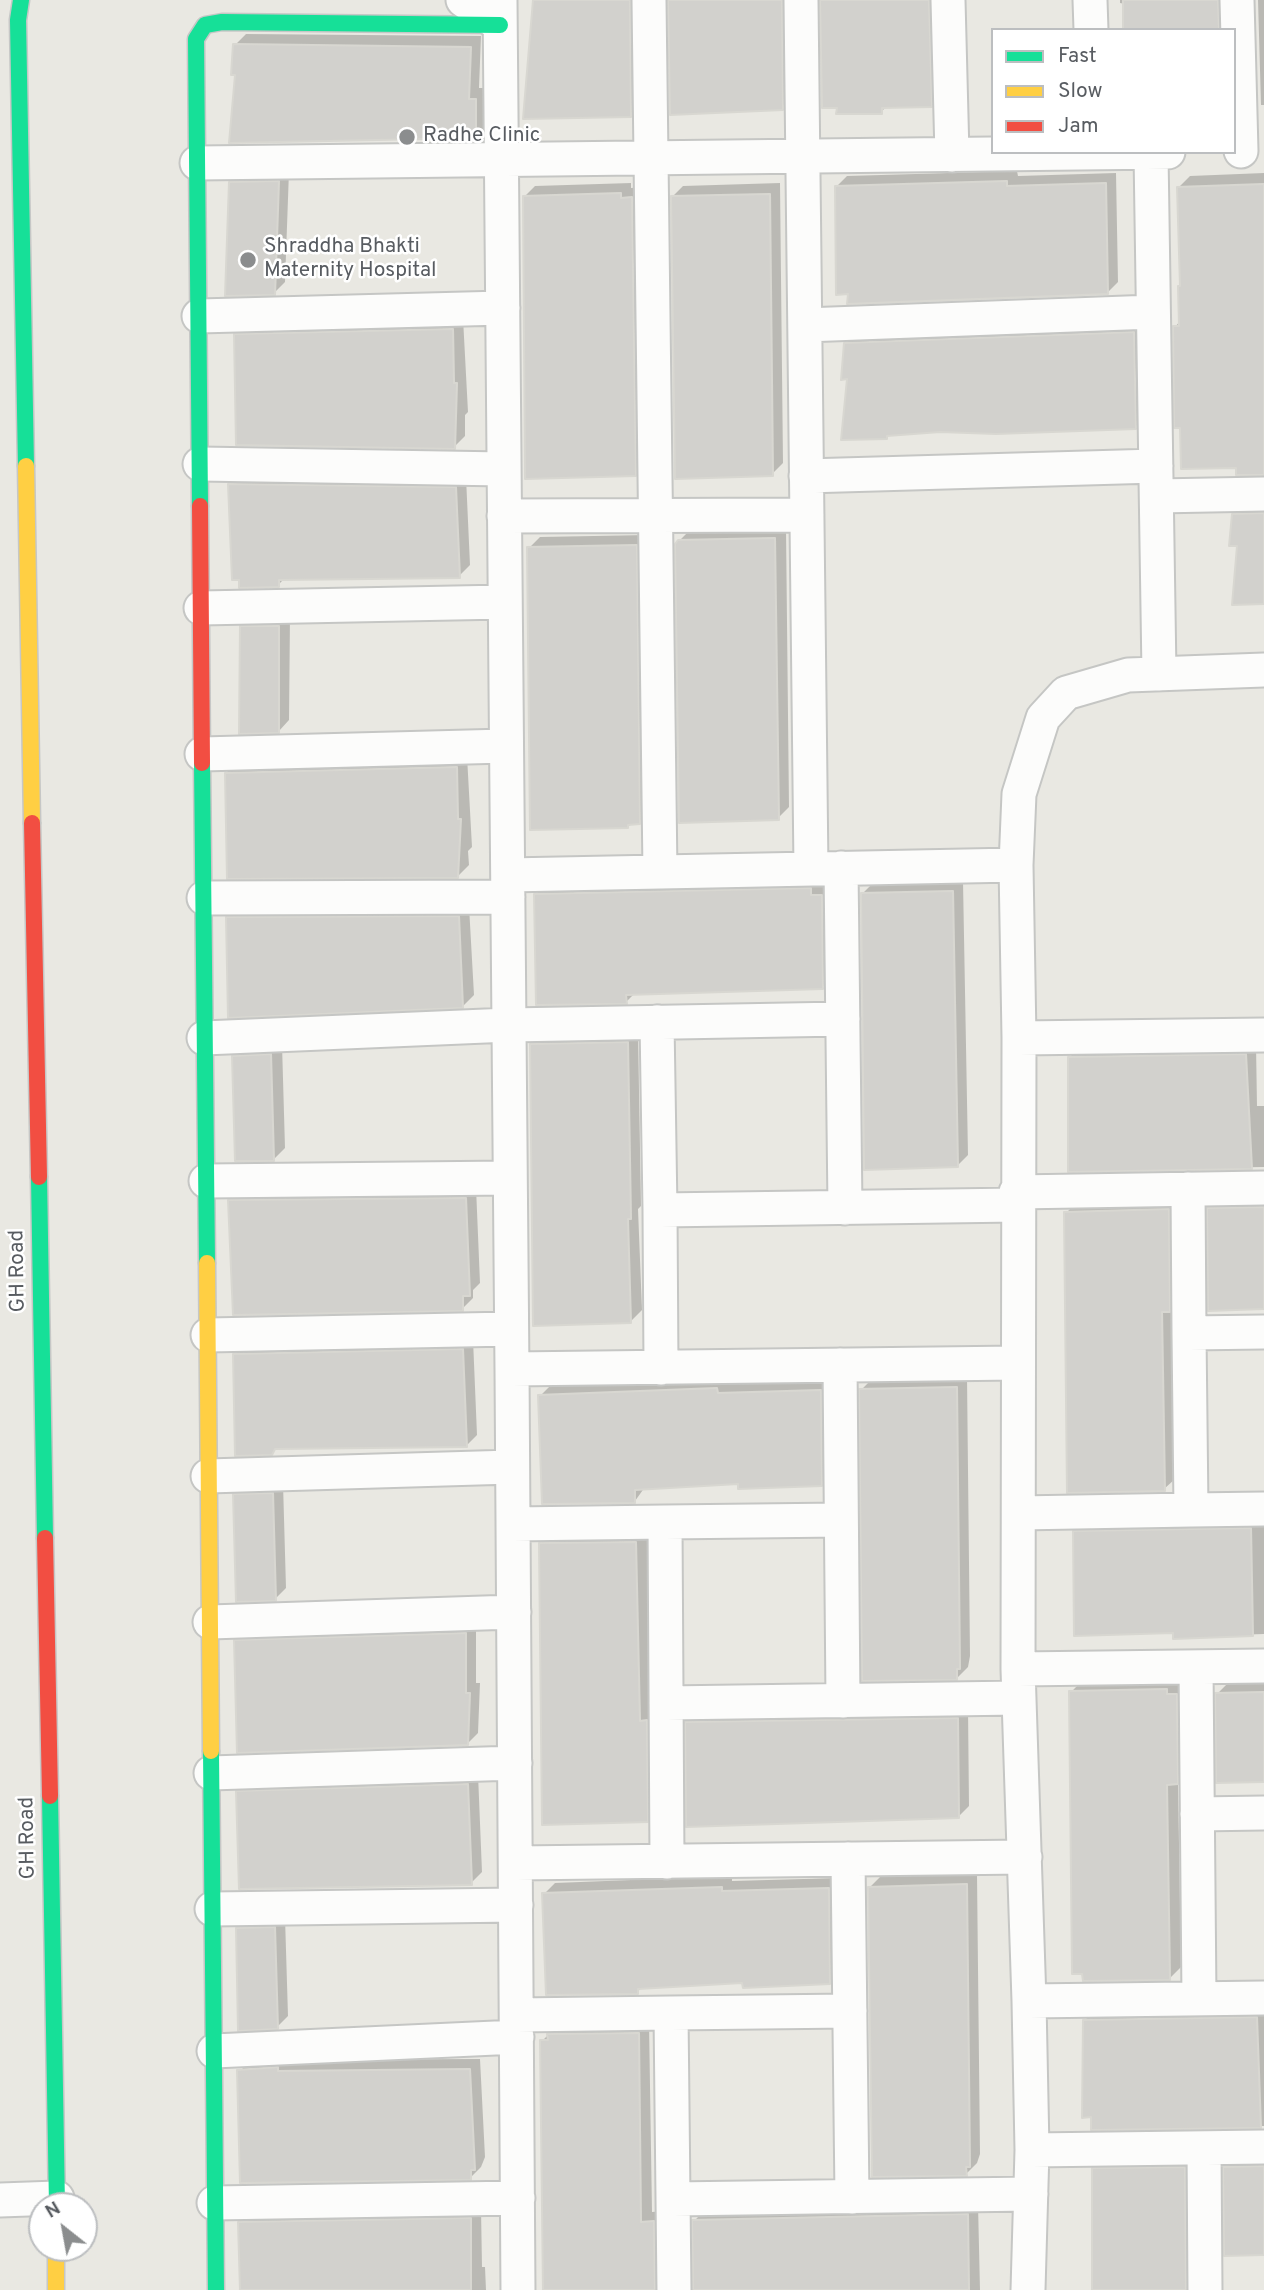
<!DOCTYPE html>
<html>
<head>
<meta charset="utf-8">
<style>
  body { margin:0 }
  #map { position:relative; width:1264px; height:2290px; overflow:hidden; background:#e9e8e2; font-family:Overpass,sans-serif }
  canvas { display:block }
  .legend { position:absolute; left:991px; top:28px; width:245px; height:126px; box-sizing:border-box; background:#fff; border:2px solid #bcbec0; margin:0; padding:9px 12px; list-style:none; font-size:21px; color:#585c61 }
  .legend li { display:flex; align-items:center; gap:14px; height:35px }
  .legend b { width:35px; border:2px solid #bcbec0 }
  .north { position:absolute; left:28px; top:2192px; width:70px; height:70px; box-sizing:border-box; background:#fff; border:2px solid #bcbec0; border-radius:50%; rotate:329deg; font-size:19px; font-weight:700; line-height:28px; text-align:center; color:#585c61 }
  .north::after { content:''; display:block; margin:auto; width:24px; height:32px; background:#8b8d8e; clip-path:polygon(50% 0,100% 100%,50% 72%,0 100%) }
</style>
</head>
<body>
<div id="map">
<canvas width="1264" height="2290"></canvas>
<ul class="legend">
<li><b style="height:9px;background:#16e098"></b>Fast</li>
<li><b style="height:9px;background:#ffcf43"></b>Slow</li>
<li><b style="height:9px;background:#f24e42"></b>Jam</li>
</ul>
<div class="north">N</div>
</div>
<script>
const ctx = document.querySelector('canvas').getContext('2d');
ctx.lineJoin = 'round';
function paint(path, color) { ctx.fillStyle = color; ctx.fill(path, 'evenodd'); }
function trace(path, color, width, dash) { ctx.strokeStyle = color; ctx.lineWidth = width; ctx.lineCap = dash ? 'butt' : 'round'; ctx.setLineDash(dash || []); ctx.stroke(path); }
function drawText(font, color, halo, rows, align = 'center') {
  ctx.font = font + ' Overpass,sans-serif'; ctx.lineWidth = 5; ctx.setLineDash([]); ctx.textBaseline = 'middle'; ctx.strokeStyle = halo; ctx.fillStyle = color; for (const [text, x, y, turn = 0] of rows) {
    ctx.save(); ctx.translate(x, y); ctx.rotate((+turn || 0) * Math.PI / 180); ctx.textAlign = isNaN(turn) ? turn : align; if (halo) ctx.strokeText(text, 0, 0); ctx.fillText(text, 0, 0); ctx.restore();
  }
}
paint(new Path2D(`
  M 534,0 L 640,0 L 641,104 L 630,115 Z
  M 670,0 L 792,0 L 793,97 L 782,108 Z
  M 822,0 L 939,0 L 942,95 L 931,106 L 887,106 L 881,112 Z
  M 1120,0 L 1228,0 L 1229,30 L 1124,30 L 1125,4 L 1120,3 Z
  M 1258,0 L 1264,0 L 1264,105 L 1261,105 Z
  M 246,34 L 481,36 L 479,88 L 487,88 L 486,126 L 475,137 L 237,73 L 235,45 Z
  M 289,171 L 285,282 L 274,293 L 231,183 L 242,172 Z
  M 1017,171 L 1018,176 L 1116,173 L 1118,282 L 1107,293 L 836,187 L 847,176 Z
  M 1264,173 L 1264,473 L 1238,466 L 1175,327 L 1180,321 L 1182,285 L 1179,187 L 1190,176 Z
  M 631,183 L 631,188 L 642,187 L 646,463 L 635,474 L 524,197 L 535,186 Z
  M 780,183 L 783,463 L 772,474 L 672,197 L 683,186 Z
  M 463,318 L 468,412 L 465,415 L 465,436 L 454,447 L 236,335 L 247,324 Z
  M 1144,322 L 1146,416 L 1135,427 L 939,430 L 890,434 L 886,437 L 849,378 L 846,344 L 856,333 Z
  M 241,474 L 466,477 L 470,565 L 459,576 L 285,578 L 278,585 L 230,484 Z
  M 1264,502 L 1264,602 L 1239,544 L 1234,515 L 1245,504 Z
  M 786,528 L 789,807 L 778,818 L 679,541 L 690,530 Z
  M 647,535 L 650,812 L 639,823 L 627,826 L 529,548 L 540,537 Z
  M 252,616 L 290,616 L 289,720 L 279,731 L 241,627 Z
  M 467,756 L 472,847 L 468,851 L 469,865 L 458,876 L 226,773 L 237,762 Z
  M 963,881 L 968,1155 L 957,1166 L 862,894 L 873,883 Z
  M 547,884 L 832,884 L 833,976 L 822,987 L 635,993 L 626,1002 L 536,894 Z
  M 469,906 L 474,995 L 463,1006 L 228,918 L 239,907 Z
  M 638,1032 L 641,1206 L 638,1209 L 642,1310 L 631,1321 L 532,1045 L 543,1034 Z
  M 282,1044 L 285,1148 L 274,1159 L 234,1057 L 245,1046 Z
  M 1256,1044 L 1257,1106 L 1264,1106 L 1264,1167 L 1070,1170 L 1070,1057 L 1081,1046 Z
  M 476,1187 L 480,1283 L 473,1290 L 473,1298 L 462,1309 L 230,1201 L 241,1190 Z
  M 1264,1196 L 1264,1307 L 1209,1209 L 1220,1198 Z
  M 1179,1199 L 1175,1479 L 1164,1489 L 1066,1213 L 1077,1202 Z
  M 473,1339 L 477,1435 L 466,1446 L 277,1448 L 271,1453 L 235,1354 L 246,1344 Z
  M 967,1376 L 970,1656 L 968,1667 L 957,1678 L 861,1390 L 872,1379 Z
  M 831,1380 L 832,1473 L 821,1484 L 740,1483 L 645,1487 L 635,1501 L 540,1396 L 551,1385 Z
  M 283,1483 L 286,1588 L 275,1599 L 235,1495 L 246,1484 Z
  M 1085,1521 L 1264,1521 L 1264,1634 L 1175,1637 L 1175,1631 L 1075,1532 Z
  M 647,1531 L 650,1711 L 658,1810 L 647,1821 L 540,1544 L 551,1533 Z
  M 476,1623 L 476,1683 L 480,1683 L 478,1733 L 467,1744 L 236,1641 L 247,1630 Z
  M 1177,1678 L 1178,1684 L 1187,1684 L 1188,1772 L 1178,1782 L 1181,1967 L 1170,1978 L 1071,1692 L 1082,1681 Z
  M 1264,1682 L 1264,1780 L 1217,1694 L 1228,1683 Z
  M 968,1708 L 969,1806 L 958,1817 L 687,1723 L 698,1712 Z
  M 478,1774 L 482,1872 L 471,1883 L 238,1792 L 249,1781 Z
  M 977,1874 L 980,2154 L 977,2163 L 966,2174 L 869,1888 L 880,1877 Z
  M 732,1876 L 732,1881 L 839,1878 L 840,1972 L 829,1983 L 744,1981 L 643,1987 L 637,1992 L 544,1894 L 555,1883 Z
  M 285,1917 L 288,2016 L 277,2027 L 238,1929 L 248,1918 Z
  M 1264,2007 L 1264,2126 L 1093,2128 L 1085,2020 L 1096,2009 Z
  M 649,2022 L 652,2212 L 664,2211 L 671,2290 L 545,2290 L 542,2041 L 553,2030 Z
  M 480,2059 L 485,2157 L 481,2167 L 470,2178 L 241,2070 L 251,2060 Z
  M 1264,2155 L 1264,2254 L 1225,2167 L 1236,2157 Z
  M 1195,2157 L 1200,2290 L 1094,2290 L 1093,2169 L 1104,2158 Z
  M 978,2204 L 980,2290 L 693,2290 L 694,2221 L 705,2210 Z
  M 481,2208 L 482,2267 L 485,2267 L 486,2290 L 241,2290 L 240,2223 L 250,2212 Z`), '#0003');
const building = new Path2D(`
  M 533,0 L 630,0 L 631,117 L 523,119 Z
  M 668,0 L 782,0 L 783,110 L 670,115 Z
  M 820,0 L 929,0 L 932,107 L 882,108 L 882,114 L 836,114 L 837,108 L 822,108 Z
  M 1123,0 L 1218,0 L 1219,30 L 1123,30 Z
  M 233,44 L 471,47 L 469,99 L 476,99 L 476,138 L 229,143 L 235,75 L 231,75 Z
  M 279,181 L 275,295 L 225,296 L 229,182 Z
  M 1007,181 L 1007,186 L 1106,183 L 1108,294 L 847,304 L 848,294 L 836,295 L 835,186 Z
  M 1264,184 L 1264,475 L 1236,475 L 1236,468 L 1181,469 L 1180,428 L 1174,428 L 1173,326 L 1179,326 L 1178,286 L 1180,286 L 1177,187 Z
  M 621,193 L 621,198 L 632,197 L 636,476 L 525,479 L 523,196 Z
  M 770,194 L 773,476 L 675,479 L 671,196 Z
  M 453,329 L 454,383 L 457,383 L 455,449 L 236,445 L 234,334 Z
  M 1134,332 L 1136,429 L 996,434 L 940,432 L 887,436 L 887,439 L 841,440 L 847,379 L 841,380 L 844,343 Z
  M 228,484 L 456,487 L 460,578 L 279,580 L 279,587 L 239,588 L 239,580 L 232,580 Z
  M 1264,513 L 1264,604 L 1232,605 L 1237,546 L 1229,546 L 1232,514 Z
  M 775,538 L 779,820 L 679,823 L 675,544 L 678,540 Z
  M 637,545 L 640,824 L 628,825 L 628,828 L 530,830 L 527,547 Z
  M 240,626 L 279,626 L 279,733 L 239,734 Z
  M 457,767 L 458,819 L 461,819 L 458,878 L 227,879 L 225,773 Z
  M 811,888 L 811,895 L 822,895 L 823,989 L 626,995 L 627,1004 L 536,1005 L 534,894 Z
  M 953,891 L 958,1167 L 864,1170 L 861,893 Z
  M 459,916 L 463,1008 L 228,1018 L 226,917 Z
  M 628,1042 L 631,1219 L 628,1219 L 631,1323 L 533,1326 L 530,1044 Z
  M 271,1054 L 274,1161 L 235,1161 L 232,1056 Z
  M 1246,1054 L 1252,1169 L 1068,1172 L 1068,1057 Z
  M 466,1198 L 470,1296 L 463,1296 L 463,1311 L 233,1315 L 228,1200 Z
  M 1264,1207 L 1264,1309 L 1208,1311 L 1207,1208 Z
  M 1169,1209 L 1170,1312 L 1162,1312 L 1165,1491 L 1067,1493 L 1064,1212 Z
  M 463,1349 L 467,1447 L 275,1449 L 272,1455 L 235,1456 L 233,1354 Z
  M 957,1387 L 960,1669 L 957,1669 L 957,1680 L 862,1681 L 859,1389 Z
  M 717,1388 L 718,1393 L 821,1390 L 822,1486 L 738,1489 L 738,1484 L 635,1490 L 635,1503 L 542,1504 L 538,1395 Z
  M 273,1493 L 276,1601 L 236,1602 L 233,1494 Z
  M 1251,1528 L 1253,1636 L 1173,1639 L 1173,1633 L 1074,1636 L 1073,1531 Z
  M 636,1542 L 640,1721 L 647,1720 L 648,1822 L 542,1825 L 539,1543 Z
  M 466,1633 L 466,1693 L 470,1693 L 468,1745 L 237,1753 L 234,1640 Z
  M 1167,1689 L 1167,1694 L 1177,1694 L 1178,1784 L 1167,1785 L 1170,1980 L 1083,1981 L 1082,1974 L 1072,1974 L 1069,1691 Z
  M 1264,1692 L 1264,1782 L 1216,1783 L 1215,1693 Z
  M 958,1718 L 959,1818 L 686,1827 L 685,1722 Z
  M 468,1784 L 472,1885 L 239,1889 L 236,1791 Z
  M 967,1884 L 970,2167 L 966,2167 L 967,2176 L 872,2177 L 868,1887 Z
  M 722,1887 L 722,1891 L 829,1888 L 830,1984 L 743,1988 L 742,1983 L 638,1989 L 638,1994 L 546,1995 L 542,1893 Z
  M 275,1927 L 278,2029 L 238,2031 L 236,1928 Z
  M 1257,2017 L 1261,2128 L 1091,2130 L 1091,2117 L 1082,2118 L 1083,2020 Z
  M 639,2033 L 641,2222 L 654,2221 L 655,2290 L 543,2290 L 540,2040 L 548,2040 L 547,2034 Z
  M 278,2067 L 278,2071 L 470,2069 L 475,2170 L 471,2170 L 471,2180 L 240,2183 L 237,2070 Z
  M 1264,2166 L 1264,2255 L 1224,2256 L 1223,2167 Z
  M 1185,2167 L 1186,2290 L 1092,2290 L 1092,2168 Z
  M 968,2214 L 969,2290 L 693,2290 L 692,2220 Z
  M 471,2218 L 471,2290 L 240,2290 L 238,2222 Z`);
paint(building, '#d2d1cd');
trace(building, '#d8d7d1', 2);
const street = new Path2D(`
  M 463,0 L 500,25
  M 500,0 L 512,1369 L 1018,1363
  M 649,0 L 660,872
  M 801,0 L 811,869
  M 948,0 L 952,155
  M 1090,0 L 1091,30
  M 1237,0 L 1241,151
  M 1151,153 L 1159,674
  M 197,163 L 1168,152
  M 199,316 L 503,308
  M 805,325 L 1153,312
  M 200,464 L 504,469
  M 806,476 L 1156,466
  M 1157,496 L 1264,494
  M 504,516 L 807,515
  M 201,608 L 505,602
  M 202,754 L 506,746
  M 841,868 L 845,1208
  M 508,875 L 1016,865
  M 204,898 L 508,897
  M 657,1022 L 660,1210
  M 204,1038 L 509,1025 L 843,1019
  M 1019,1038 L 1264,1035
  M 206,1181 L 510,1178
  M 1188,1189 L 1189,1333
  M 1016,1192 L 1264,1188
  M 208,1335 L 511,1329
  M 840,1365 L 843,1701
  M 661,1368 L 660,1210 L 1017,1205
  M 512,1369 L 518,2290
  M 208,1476 L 512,1467
  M 1191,1510 L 1264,1509
  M 1019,1513 L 1191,1510 L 1189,1333 L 1264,1332
  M 665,1522 L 841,1520
  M 513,1524 L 665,1522 L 667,1862
  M 210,1622 L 514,1612
  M 1196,1667 L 1199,1999
  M 1018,1669 L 1264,1666
  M 666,1703 L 1019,1698
  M 211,1773 L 515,1763
  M 1197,1814 L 1264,1813
  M 848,1859 L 852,2197
  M 516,1863 L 1025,1857
  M 212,1909 L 516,1905
  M 1029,2001 L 1264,1998
  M 671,2013 L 850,2011
  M 517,2015 L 671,2013 L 674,2290
  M 214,2051 L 517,2037
  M 1204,2148 L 1205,2290
  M 1032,2150 L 1264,2147
  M 673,2199 L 1031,2194
  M 0,2200 L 57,2198
  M 214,2203 L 518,2198
  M 1028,2290 L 1032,2150 L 1029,2001 L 1018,1669 L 1019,1038 L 1016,865 L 1019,794 L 1043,718 L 1066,693 L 1128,675 L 1264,670`);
const fast = new Path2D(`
  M 21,0 L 18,20 L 26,466
  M 200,506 L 196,39 L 205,25 L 222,22 L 500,25
  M 202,763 L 207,1263
  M 39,1177 L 45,1538
  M 211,1751 L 216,2290
  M 50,1796 L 57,2206`);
const slow = new Path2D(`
  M 26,466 L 32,823
  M 207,1263 L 211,1751
  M 56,2248 L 56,2290`);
const jam = new Path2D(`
  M 200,506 L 202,763
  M 32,823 L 39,1177
  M 45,1538 L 50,1796`);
trace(street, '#c5c6c4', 37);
trace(fast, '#c6c7c6', 19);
trace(slow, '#c6c7c6', 19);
trace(jam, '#c6c7c6', 19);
trace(street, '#fcfcfb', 33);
trace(fast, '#16e098', 16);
trace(slow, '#ffcf43', 16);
trace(jam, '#f24e42', 16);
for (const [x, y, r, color] of [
  [407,137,9,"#8b8d8e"],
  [248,260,9,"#8b8d8e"]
]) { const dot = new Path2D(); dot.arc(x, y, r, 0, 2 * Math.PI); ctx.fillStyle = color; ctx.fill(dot); trace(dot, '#fff', 2.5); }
drawText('21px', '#585c61', '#fff', [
  ["Radhe Clinic",423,137],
  ["Shraddha Bhakti",264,248],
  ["Maternity Hospital",264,272]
], 'left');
drawText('21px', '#585c61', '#fff', [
  ["GH Road",19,1271,-91],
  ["GH Road",29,1838,-91]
]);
</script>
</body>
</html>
